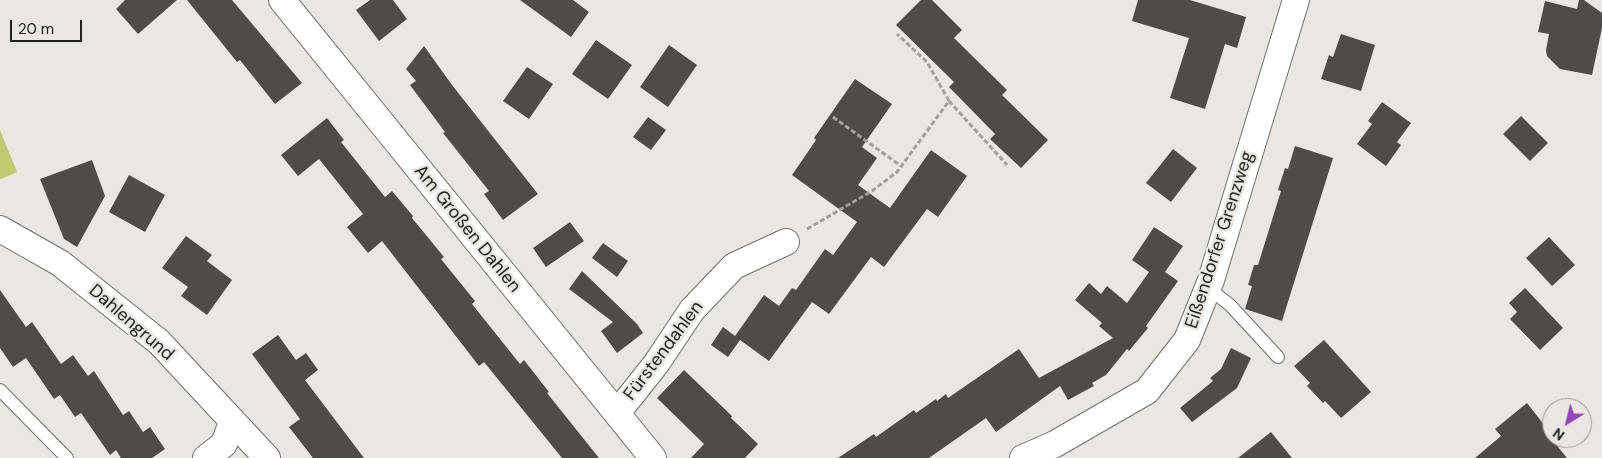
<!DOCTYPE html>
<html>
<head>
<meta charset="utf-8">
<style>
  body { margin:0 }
  #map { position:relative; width:1602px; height:458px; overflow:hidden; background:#eae6e2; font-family:"DM Sans",sans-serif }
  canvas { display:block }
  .north { position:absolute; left:1542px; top:398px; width:50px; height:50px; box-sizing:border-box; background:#eae6e2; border:1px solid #9a9794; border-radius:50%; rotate:216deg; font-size:14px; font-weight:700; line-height:20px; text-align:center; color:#21201e }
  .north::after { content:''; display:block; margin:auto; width:18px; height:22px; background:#9246b7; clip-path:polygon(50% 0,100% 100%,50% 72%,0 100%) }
  .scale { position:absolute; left:10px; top:20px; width:72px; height:22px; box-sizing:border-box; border:2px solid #21201e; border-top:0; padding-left:6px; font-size:15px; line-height:18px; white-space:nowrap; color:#21201e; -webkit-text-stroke:4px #eae6e2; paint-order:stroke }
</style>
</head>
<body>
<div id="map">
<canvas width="1602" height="458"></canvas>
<div class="north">N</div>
<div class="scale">20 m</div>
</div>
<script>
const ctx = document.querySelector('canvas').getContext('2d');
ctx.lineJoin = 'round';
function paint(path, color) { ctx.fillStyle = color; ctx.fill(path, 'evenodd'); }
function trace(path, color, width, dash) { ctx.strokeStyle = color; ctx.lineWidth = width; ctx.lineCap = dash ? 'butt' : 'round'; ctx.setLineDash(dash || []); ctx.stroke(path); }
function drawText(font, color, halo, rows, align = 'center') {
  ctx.font = font + ' "DM Sans",sans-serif'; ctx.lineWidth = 5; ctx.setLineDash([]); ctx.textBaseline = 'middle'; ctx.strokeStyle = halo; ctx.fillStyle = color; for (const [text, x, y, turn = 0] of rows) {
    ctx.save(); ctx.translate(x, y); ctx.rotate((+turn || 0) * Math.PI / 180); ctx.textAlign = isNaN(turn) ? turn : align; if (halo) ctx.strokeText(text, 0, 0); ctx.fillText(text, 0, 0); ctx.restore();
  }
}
paint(new Path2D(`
  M 0,130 L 17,172 L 1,179 L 0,178 Z`), '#c1ca72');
paint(new Path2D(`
  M 125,0 L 177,0 L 138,34 L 116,9 Z
  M 187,0 L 232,0 L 302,83 L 275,104 L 240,60 L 237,62 Z
  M 370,0 L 393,0 L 407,19 L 379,41 L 356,10 Z
  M 520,0 L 573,0 L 589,12 L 571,37 Z
  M 921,0 L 932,0 L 962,30 L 954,38 L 1007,90 L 1002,95 L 1048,140 L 1021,168 L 990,139 L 995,134 L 949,87 L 954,82 L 896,25 Z
  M 1138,0 L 1190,0 L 1246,17 L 1237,48 L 1225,44 L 1205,109 L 1170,98 L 1189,38 L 1132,21 Z
  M 1579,0 L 1584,0 L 1602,13 L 1602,28 L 1592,75 L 1560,69 L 1547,56 L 1546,50 L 1549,34 L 1538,32 L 1545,1 L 1577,9 Z
  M 1341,34 L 1375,45 L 1361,91 L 1321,79 L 1329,55 L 1333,57 Z
  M 596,40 L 632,65 L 608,99 L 572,74 Z
  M 669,45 L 697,65 L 668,107 L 640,87 Z
  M 424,46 L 452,85 L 538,194 L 503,220 L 484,194 L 489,191 L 443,133 L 445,132 L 410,85 L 416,81 L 406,69 Z
  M 527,67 L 553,84 L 529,119 L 503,101 Z
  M 855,79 L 892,104 L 862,147 L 877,158 L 858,185 L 890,208 L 931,150 L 967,176 L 938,217 L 927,209 L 884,267 L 871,257 L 829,314 L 812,302 L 769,361 L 740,340 L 728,357 L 711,345 L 723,327 L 735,336 L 764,295 L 779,306 L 792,288 L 796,290 L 825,249 L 833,255 L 857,222 L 792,175 L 816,140 L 814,138 Z
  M 1382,102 L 1411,123 L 1397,142 L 1401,145 L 1386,166 L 1357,144 L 1372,124 L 1368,121 Z
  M 1521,116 L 1548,143 L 1530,161 L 1503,134 Z
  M 648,117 L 666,130 L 651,150 L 633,137 Z
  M 327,118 L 344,140 L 341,142 L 385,197 L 392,191 L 413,216 L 412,218 L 444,257 L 441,259 L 475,301 L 472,304 L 520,364 L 524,360 L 549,392 L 547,393 L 599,458 L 562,458 L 484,362 L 479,366 L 382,241 L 368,253 L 347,227 L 363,214 L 319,159 L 298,176 L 281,155 Z
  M 1295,146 L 1333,158 L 1282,321 L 1245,309 L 1252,286 L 1248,285 L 1254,265 L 1258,265 L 1281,191 L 1278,190 L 1285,168 L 1288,169 Z
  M 1173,149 L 1197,168 L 1171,202 L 1146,183 Z
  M 92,160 L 105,196 L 77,247 L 64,239 L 40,179 Z
  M 129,175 L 165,195 L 145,232 L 109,212 Z
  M 570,222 L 584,241 L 546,267 L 533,248 Z
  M 1154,227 L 1183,246 L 1165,272 L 1178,281 L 1146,326 L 1148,328 L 1129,351 L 1127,349 L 1106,375 L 1092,383 L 1094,386 L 1068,400 L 1060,386 L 996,432 L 986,418 L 929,458 L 838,458 L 874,434 L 876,437 L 914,410 L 916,413 L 936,399 L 937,401 L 946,394 L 948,398 L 1019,349 L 1039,378 L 1113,338 L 1099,326 L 1102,323 L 1075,300 L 1089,283 L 1101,294 L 1107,286 L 1127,303 L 1149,272 L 1132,260 Z
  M 186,236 L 212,255 L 207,261 L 232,280 L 207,315 L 181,296 L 188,287 L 162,268 Z
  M 1549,237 L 1575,265 L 1552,286 L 1526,258 Z
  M 603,243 L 628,261 L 617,277 L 592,258 Z
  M 582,271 L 637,324 L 643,333 L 617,353 L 601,331 L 613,322 L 569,289 Z
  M 1525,288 L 1563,328 L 1540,350 L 1510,319 L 1517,312 L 1509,303 Z
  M 0,290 L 26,327 L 32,322 L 61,364 L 73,355 L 88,376 L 94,371 L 123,415 L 129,411 L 143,432 L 150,427 L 165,449 L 152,458 L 121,458 L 116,450 L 110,455 L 81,413 L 75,417 L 60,395 L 54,399 L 26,358 L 13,367 L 0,348 Z
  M 278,335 L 296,360 L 306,353 L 318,370 L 305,380 L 364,458 L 313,458 L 289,427 L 300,419 L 252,354 Z
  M 1324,340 L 1371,392 L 1341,418 L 1325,401 L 1323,403 L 1307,386 L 1310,383 L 1294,366 Z
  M 1231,348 L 1251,358 L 1237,388 L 1192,422 L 1180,408 L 1213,381 L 1210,378 L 1221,369 Z
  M 684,370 L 732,416 L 731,418 L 758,444 L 745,458 L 691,458 L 704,444 L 657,398 Z
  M 1527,403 L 1552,435 L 1552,438 L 1555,438 L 1557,441 L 1554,442 L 1567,458 L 1475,458 L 1501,436 L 1495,429 Z
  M 1271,432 L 1292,458 L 1238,458 Z`), '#504b49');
const service = new Path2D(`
  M 1208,288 L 1230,305 L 1278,357
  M 0,390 L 67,458`);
const minor = new Path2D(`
  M 282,0 L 653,458
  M 0,229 L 60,263 L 159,342 L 267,458
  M 617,413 L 656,364 L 692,310 L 734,266 L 786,242
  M 206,458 L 224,444 L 232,422
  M 1023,458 L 1055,444 L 1147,391 L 1187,340 L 1211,280 L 1296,0`);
trace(service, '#726f6b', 14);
trace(minor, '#726f6b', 28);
trace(new Path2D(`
  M 949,101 L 1007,165
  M 833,117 L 901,166
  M 807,229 L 872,191 L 897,172 L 949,101 L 927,62 L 897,34`), '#a29f9c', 3, [5, 2.5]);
trace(service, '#fff', 12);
trace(minor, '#fff', 26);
drawText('18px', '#21201e', '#eae6e2', [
  ["Am Großen Dahlen",467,229,51],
  ["Eißendorfer Grenzweg",1220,240,-72],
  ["Dahlengrund",131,323,41],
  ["Fürstendahlen",664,351,-53]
]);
</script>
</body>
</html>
